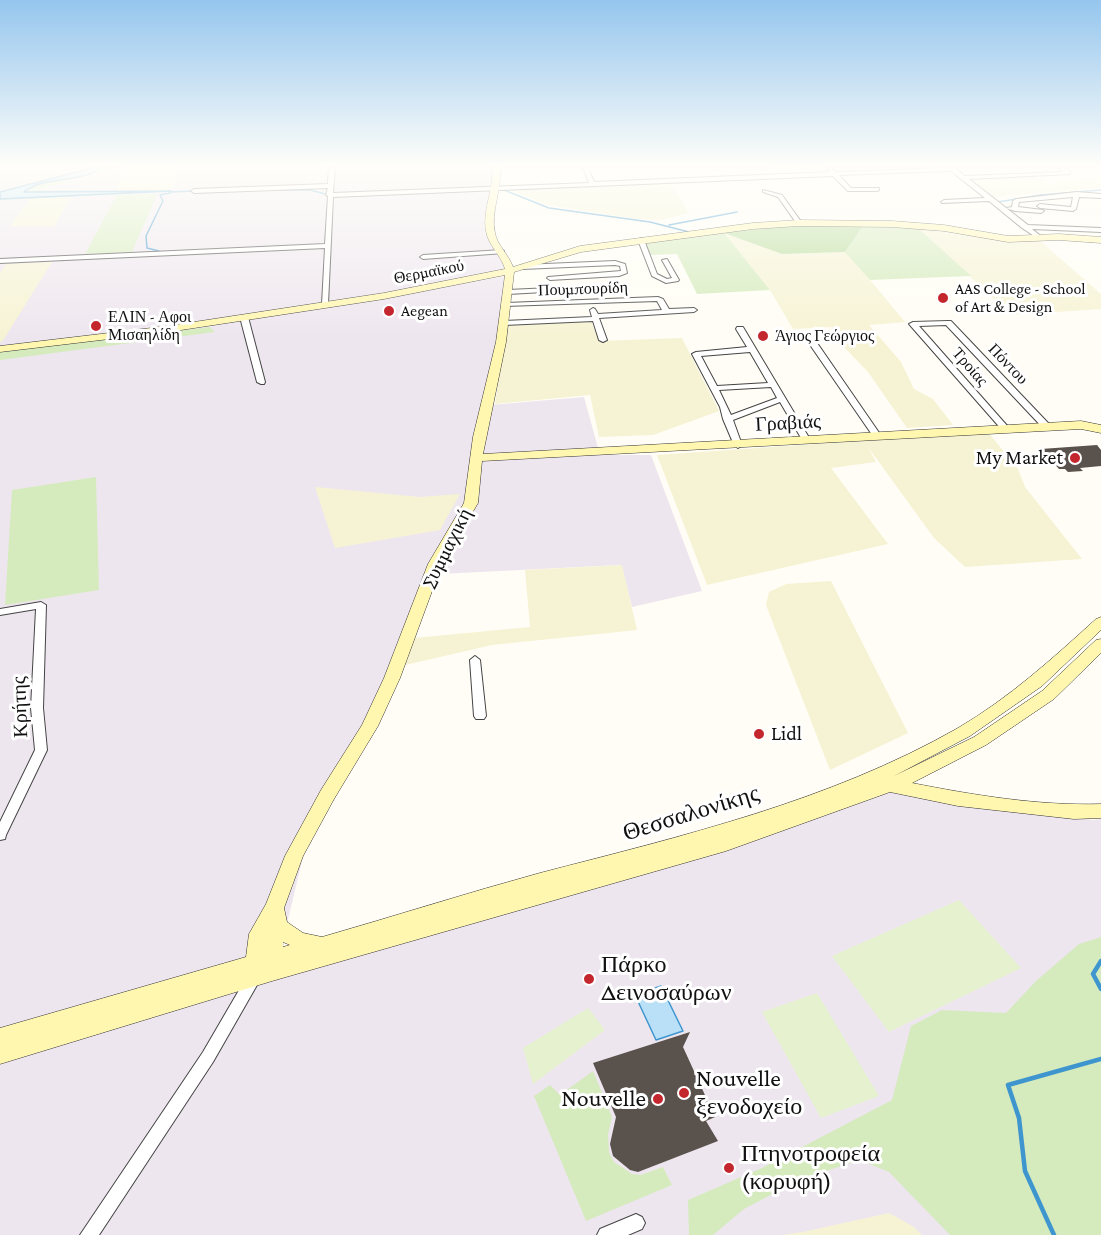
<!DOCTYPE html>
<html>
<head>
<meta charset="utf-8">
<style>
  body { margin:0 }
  canvas { display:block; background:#fffdf5 }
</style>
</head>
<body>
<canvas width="1101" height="1235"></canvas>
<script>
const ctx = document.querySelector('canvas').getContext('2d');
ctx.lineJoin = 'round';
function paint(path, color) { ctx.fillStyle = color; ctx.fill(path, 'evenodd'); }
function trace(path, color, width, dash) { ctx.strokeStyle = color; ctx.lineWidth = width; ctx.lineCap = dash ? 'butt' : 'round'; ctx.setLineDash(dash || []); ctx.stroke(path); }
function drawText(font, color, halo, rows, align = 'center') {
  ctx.font = font + ' "Crimson Pro",serif'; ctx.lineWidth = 6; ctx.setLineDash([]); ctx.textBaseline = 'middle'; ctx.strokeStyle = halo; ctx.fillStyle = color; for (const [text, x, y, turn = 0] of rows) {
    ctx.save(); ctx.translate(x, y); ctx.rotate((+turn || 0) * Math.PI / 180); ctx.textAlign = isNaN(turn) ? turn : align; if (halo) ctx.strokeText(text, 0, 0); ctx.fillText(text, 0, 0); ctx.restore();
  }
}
paint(new Path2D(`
  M 491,165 L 493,176 L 485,217 L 485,234 L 503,263 L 504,270 L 413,288 L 224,318 L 0,346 L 0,166 Z
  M 507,276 L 494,350 L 473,437 L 467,500 L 366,725 L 303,857 L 278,961 L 878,784 L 1093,820 L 1101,819 L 1101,1235 L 0,1235 L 0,351 L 188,330 Z
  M 584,397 L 600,455 L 651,455 L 702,591 L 632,607 L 621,565 L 440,574 L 458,535 L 490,405 Z`), '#eee6ef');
paint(new Path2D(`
  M 126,165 L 180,165 L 171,191 L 116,192 Z
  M 769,165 L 822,165 L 828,172 L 777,175 Z
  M 1035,176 L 1048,184 L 1058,183 L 1054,180 L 1096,178 L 1101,181 L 1101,188 L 992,197 L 969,179 Z
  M 671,183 L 689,213 L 662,220 L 635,219 L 544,204 L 506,188 Z
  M 71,197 L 54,226 L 10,226 L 30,199 Z
  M 919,229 L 1010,241 L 1039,240 L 1101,294 L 1101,309 L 1011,315 Z
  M 724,233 L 782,254 L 847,252 L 905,322 L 869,325 L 901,362 L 914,389 L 933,399 L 953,425 L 907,428 L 868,372 L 845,348 L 831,327 L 793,329 L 770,290 Z
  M 52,262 L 2,342 L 0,342 L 0,273 L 6,264 Z
  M 591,321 L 599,341 L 682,338 L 719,411 L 653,435 L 599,437 L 590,395 L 495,404 L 507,325 Z
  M 988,432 L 1018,469 L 1025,487 L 1082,559 L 965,567 L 934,538 L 868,447 L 876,462 L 831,468 L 888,544 L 707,585 L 657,455 Z
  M 315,487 L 420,497 L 460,494 L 440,530 L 335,548 Z
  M 622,565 L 637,630 L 492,645 L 401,666 L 414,638 L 530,627 L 525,570 Z
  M 831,581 L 908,733 L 830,770 L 766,605 L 769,592 L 786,584 Z
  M 889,1213 L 914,1227 L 922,1235 L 781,1235 L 803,1232 Z`), '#f6f3d4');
paint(new Path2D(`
  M 100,165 L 122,165 L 36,190 L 103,191 L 105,195 L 0,200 L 0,191 Z
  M 157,194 L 132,252 L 85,254 L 117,195 Z
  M 863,226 L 919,229 L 971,276 L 870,280 L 845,252 Z
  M 724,233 L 770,290 L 697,294 L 677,254 L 648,255 L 644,241 Z
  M 210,327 L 215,332 L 0,360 L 0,352 Z
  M 96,477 L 99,590 L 5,605 L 12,490 Z
  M 1101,937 L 1101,1235 L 950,1235 L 889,1172 L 860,1160 L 801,1179 L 744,1209 L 713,1235 L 689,1235 L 688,1200 L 762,1168 L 892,1100 L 911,1026 L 942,1010 L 1006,1013 L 1036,981 L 1079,944 Z
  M 593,1071 L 612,1117 L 608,1135 L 609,1152 L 614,1162 L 632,1174 L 641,1175 L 663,1167 L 672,1185 L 586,1221 L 534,1096 L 550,1085 L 560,1095 Z`), '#d5ebbd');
paint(new Path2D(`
  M 784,226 L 863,226 L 845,252 L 782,254 L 724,233 Z`), '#b9dc9c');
paint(new Path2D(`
  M 959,900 L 1021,968 L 889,1032 L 832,956 Z
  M 817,993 L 879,1096 L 821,1118 L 762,1012 Z
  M 588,1008 L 605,1030 L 533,1084 L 523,1048 Z`), '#e6f2cf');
const water = new Path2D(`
  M 104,165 L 109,165 C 100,168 94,173 86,175 C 67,181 39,179 24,192 L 171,191 L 0,199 L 0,192 Z
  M 661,986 L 683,1031 L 656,1040 L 635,995 Z`);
paint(water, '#b9e0f7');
trace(water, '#3f96cf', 1.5);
trace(new Path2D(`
  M 277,190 L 310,190 L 329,195
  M 504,190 L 549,208 L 650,222 L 689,232
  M 169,192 L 195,191
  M 998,202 L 1040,195 L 1101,190
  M 669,225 L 737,212
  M 159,251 L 147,248 L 146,236 L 163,201 L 160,195 L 170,193`), '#3f96cf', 1.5);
trace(new Path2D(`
  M 1101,961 L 1093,974 L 1101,989
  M 1054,1235 L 1025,1171 L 1019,1118 L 1008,1085 L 1101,1059`), '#3f96cf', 4.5);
paint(new Path2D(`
  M 1097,445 L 1101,450 L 1101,466 L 1080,468 L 1083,471 L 1068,472 L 1065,469 L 1059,469 L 1041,449 Z
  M 690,1032 L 683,1047 L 715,1117 L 706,1121 L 718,1141 L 638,1172 L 630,1170 L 613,1156 L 610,1144 L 616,1117 L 593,1063 Z`), '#5a524d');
const street = new Path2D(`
  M 329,165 L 335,165 L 333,193 L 589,183 L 582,165 L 587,165 L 594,182 L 830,172 L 824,165 L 829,165 L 836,172 L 947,168 L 946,165 L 951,165 L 965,176 L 1063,172 L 1055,165 L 1061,165 L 1070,172 L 1070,174 L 969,179 L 1028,225 L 1101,228 L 1101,232 L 1032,229 L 1042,237 L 1043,238 L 1040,240 L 1022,228 L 989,201 L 942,203 L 941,202 L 944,200 L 985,198 L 951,171 L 839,175 L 851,188 L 879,188 L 879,190 L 877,191 L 848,191 L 833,176 L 333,197 L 328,304 L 325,306 L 322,304 L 325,248 L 0,263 L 0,259 L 325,244 L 328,196 L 326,195 L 328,188 L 194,193 L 191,191 L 194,189 L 328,184 Z
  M 763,190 L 782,195 L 802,223 L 801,224 L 797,224 L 778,197 L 763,192 Z
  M 1077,192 L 1101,194 L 1101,198 L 1079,197 L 1076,209 L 1073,211 L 1040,208 L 1037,206 L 1040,204 L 1071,207 L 1073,197 L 1019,202 L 1018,207 L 1043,210 L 1044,211 L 1041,213 L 1015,211 L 1006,208 L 1012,207 L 1013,201 L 1016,199 Z
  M 641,238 L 644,240 L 657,274 L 667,279 L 672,278 L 662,260 L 667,259 L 679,280 L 678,281 L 666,283 L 652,276 L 638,240 Z
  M 502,250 L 504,251 L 504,253 L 423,259 L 420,257 L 423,255 Z
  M 615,261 L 625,264 L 627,273 L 619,276 L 550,280 L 547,278 L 548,277 L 621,271 L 620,266 L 615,265 L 522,269 L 519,267 L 522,265 Z
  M 615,285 L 618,287 L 617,288 L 508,294 L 505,292 L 508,290 Z
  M 658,297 L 663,299 L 669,309 L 694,308 L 697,310 L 694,312 L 599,318 L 607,340 L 603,342 L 599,340 L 593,321 L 504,325 L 500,323 L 504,321 L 592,317 L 590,310 L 593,308 L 595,309 L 598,314 L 662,310 L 657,301 L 504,306 L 503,305 L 506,303 Z
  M 242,316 L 248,317 L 265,382 L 264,384 L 261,384 L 257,382 L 240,317 Z
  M 948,321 L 951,321 L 1050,425 L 1050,429 L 1044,429 L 946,325 L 919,326 L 1010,429 L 1006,432 L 1003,431 L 909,324 L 913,322 Z
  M 737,327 L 743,327 L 811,441 L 810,443 L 804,443 L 780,402 L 733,420 L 742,445 L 738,448 L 734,445 L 723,419 L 720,407 L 692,354 L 696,352 L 747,347 L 736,329 ZM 750,352 L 768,383 L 717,386 L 701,356 ZM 771,387 L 777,398 L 731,415 L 719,390 Z
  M 807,337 L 813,337 L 882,437 L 881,439 L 875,439 L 806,339 Z
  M 41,602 L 46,605 L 43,708 L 47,750 L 6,835 L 5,839 L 0,840 L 0,822 L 35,750 L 31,708 L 36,609 L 0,615 L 0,609 Z
  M 475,656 L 480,660 L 486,716 L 484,719 L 476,719 L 474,716 L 470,660 Z
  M 254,972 L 259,973 L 261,978 L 213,1062 L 99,1235 L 80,1235 L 203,1052 L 249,973 Z
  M 636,1214 L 642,1217 L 645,1223 L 642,1229 L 628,1235 L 597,1235 L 600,1229 Z`);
const secondary = new Path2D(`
  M 492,165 L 500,165 C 503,188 490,211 495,233 C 497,245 509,255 513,267 L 580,246 L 753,223 L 799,220 L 892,221 L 944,225 L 1008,236 L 1059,234 L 1101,237 L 1101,243 L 1059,240 L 1008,242 L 944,231 L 892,227 L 799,226 L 753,229 L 581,252 L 514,272 L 506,342 L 483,454 L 1081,421 L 1101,425 L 1101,433 L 1081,429 L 482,461 L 478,503 L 442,564 L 400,678 L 378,726 L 334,799 L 303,856 L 284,908 L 287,922 L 303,933 L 322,937 C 395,916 467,893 540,873 C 682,836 828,802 958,728 C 1009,698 1052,659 1096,619 L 1101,617 L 1101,630 L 1042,686 L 970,736 L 894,776 L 974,737 L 1042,691 L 1096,640 L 1101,639 L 1101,653 L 1054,699 L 986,745 L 912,783 C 973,795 1039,806 1101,804 L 1101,818 L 1074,819 L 958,806 L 890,792 L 726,851 L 272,981 L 0,1064 L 0,1028 L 246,957 L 249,934 L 266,904 L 285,856 L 321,790 L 362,725 L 384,678 L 428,564 L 464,503 L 473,437 L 496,342 L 505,275 L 384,299 L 168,332 L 0,352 L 0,346 L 168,326 L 384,293 L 505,269 C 501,255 488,245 486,231 C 482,209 495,188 492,165 ZM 283,942 L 290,945 L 283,947 Z`);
trace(street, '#444', 2);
trace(secondary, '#333', 1);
paint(street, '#fff');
paint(secondary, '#fff6b0');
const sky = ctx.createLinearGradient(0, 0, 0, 338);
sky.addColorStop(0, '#95c6ee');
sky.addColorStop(0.49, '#fffefa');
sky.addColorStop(1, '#fffefa00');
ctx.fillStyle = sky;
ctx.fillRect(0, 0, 1101, 338);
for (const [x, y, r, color] of [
  [943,298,6,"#c4262e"],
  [389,311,6,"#c4262e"],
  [96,326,6,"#c4262e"],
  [763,336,6,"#c4262e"],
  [1075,458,6,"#c4262e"],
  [759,734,6,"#c4262e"],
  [589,979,6,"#c4262e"],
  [684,1093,6,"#c4262e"],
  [658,1099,6,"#c4262e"],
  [729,1168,6,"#c4262e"]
]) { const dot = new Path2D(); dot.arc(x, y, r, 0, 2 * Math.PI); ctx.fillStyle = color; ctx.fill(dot); trace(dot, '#fff', 2); }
drawText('16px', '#111', '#fff', [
  ["Θερμαϊκού",429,272,-11],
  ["Πουμπουρίδη",583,289,-2],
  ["Πόντου",1008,364,46],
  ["Τροίας",970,367,49]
]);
drawText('16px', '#111', '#fff', [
  ["AAS College - School",955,289],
  ["of Art & Design",955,307],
  ["Aegean",401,311],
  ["ΕΛΙΝ - Αφοι",108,317],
  ["Μισαηλίδη",108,335],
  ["Άγιος Γεώργιος",775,336]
], 'left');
drawText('20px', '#111', '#fff', [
  ["Γραβιάς",788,423,-3],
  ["Συμμαχική",447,548,-63],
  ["Κρήτης",20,707,-92]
]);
drawText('20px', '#111', '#fff', [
  ["My Market",1063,458],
  ["Lidl",771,734,"left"]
], 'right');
drawText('24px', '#111', '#fff', [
  ["Θεσσαλονίκης",691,813,-17]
]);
drawText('24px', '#111', '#fff', [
  ["Πάρκο",601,965],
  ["Δεινοσαύρων",601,993],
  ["Nouvelle",696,1079],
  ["ξενοδοχείο",696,1107],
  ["Nouvelle",646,1099,"right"],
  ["Πτηνοτροφεία",741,1154],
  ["(κορυφή)",741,1182]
], 'left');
</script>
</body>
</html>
